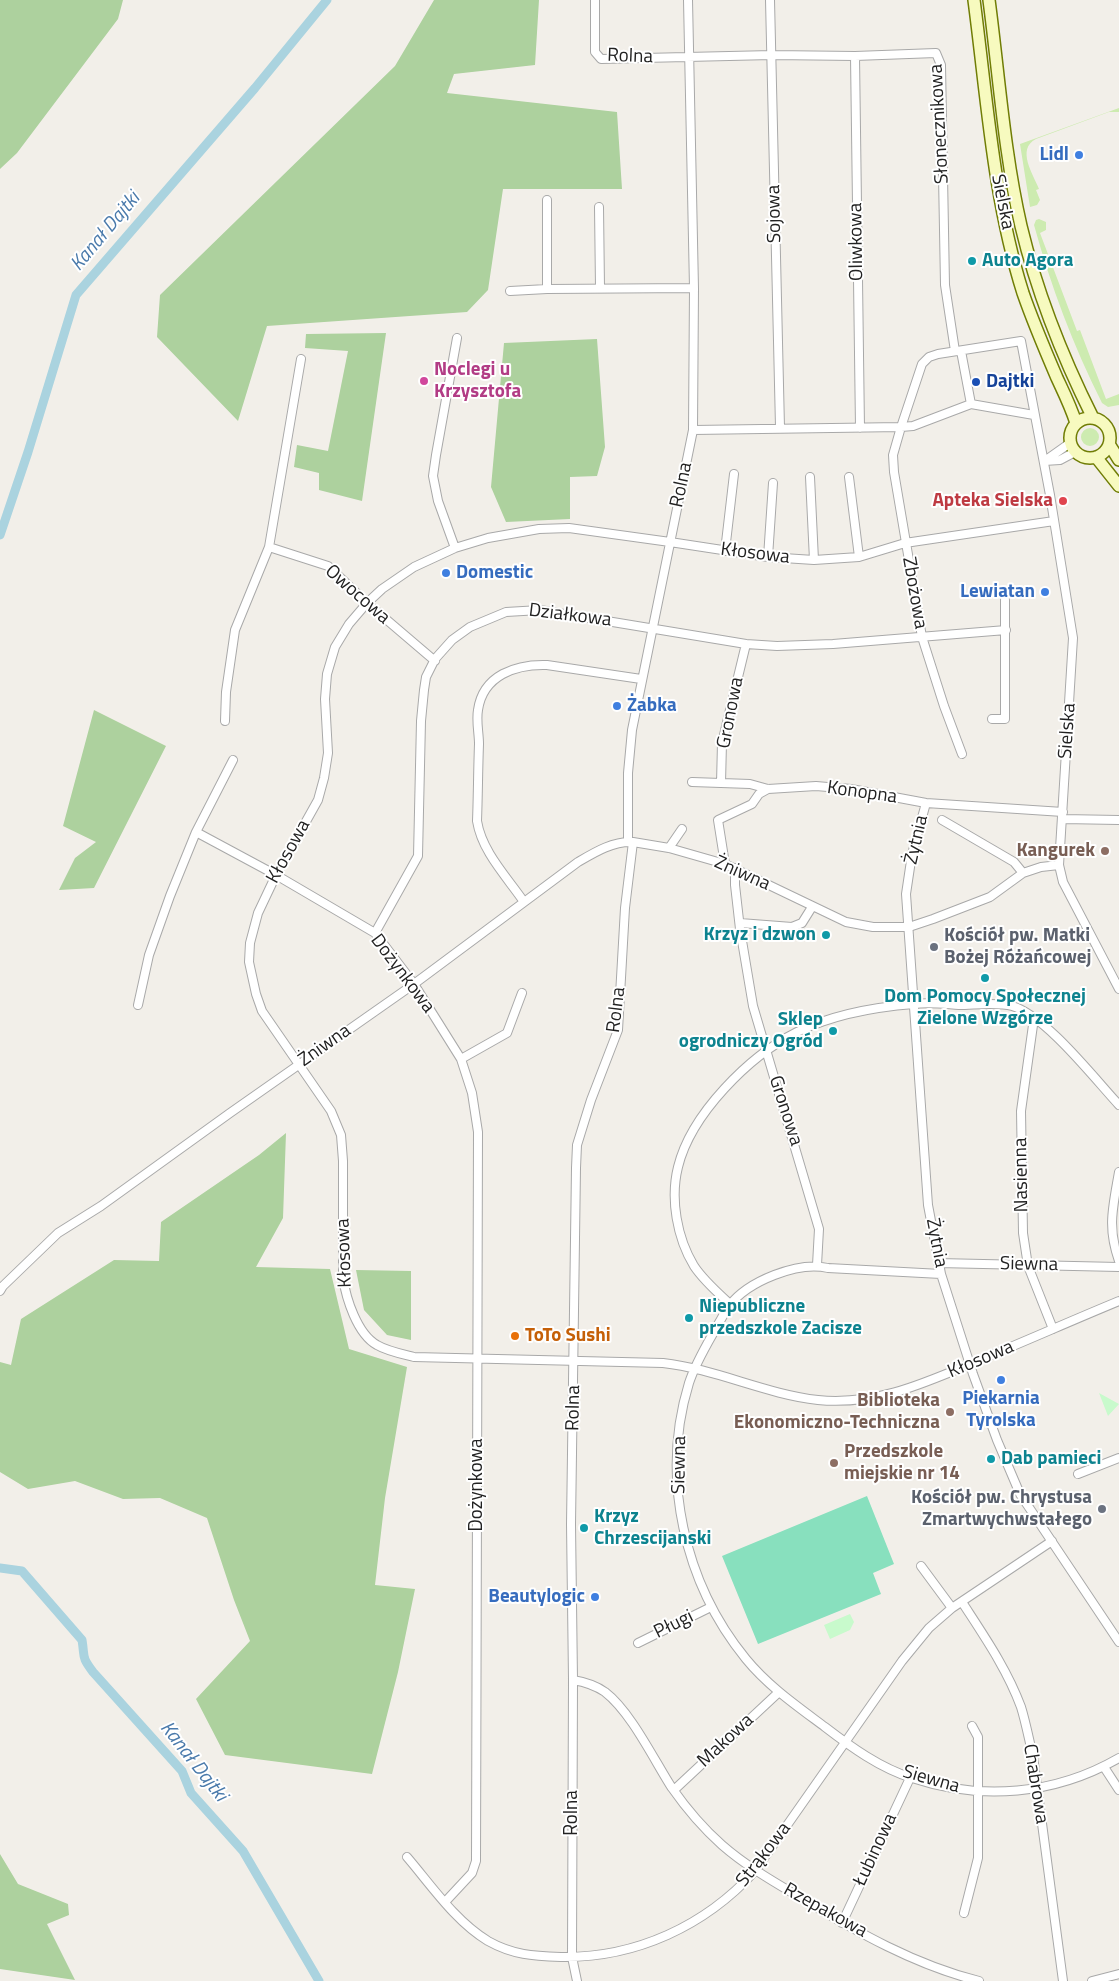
<!DOCTYPE html>
<html>
<head>
<meta charset="utf-8">
<style>
  body { margin:0 }
  canvas { display:block; background:#f2efe9 }
</style>
</head>
<body>
<canvas width="1119" height="1981"></canvas>
<script>
const ctx = document.querySelector('canvas').getContext('2d');
ctx.lineJoin = 'round';
function paint(path, color) { ctx.fillStyle = color; ctx.fill(path, 'evenodd'); }
function trace(path, color, width, dash) { ctx.strokeStyle = color; ctx.lineWidth = width; ctx.lineCap = dash ? 'butt' : 'round'; ctx.setLineDash(dash || []); ctx.stroke(path); }
function drawText(font, color, halo, rows, align = 'center') {
  ctx.font = font + ' "Titillium Web",sans-serif'; ctx.lineWidth = 4; ctx.setLineDash([]); ctx.textBaseline = 'middle'; ctx.strokeStyle = halo; ctx.fillStyle = color; for (const [text, x, y, turn = 0] of rows) {
    ctx.save(); ctx.translate(x, y); ctx.rotate((+turn || 0) * Math.PI / 180); ctx.textAlign = isNaN(turn) ? turn : align; if (halo) ctx.strokeText(text, 0, 0); ctx.fillText(text, 0, 0); ctx.restore();
  }
}
paint(new Path2D(`
  M 1119,108 L 1119,112 L 1109,112 L 1036,139 C 1016,149 1033,174 1039,189 L 1036,190 L 1040,200 L 1037,205 L 1030,207 L 1020,144 Z
  M 1039,219 L 1046,222 L 1046,230 L 1040,233 L 1077,331 L 1080,330 L 1106,399 L 1119,394 L 1119,405 L 1108,407 L 1102,403 C 1073,345 1051,287 1034,225 L 1036,220 Z
  M1081 437a9 9 0 1 1 18 0a9 9 0 1 1-18 0Z`), '#cdebb0');
paint(new Path2D(`
  M 0,0 L 123,0 L 118,19 L 17,153 L 0,169 Z
  M 434,0 L 539,0 L 535,65 L 454,74 L 447,93 L 617,112 L 622,189 L 503,189 L 488,290 L 467,312 L 267,326 L 238,421 L 157,337 L 160,295 L 395,66 Z
  M 386,333 L 362,501 L 319,490 L 319,473 L 294,467 L 297,445 L 328,451 L 348,351 L 305,348 L 306,334 Z
  M 597,339 L 605,447 L 597,476 L 570,477 L 570,519 L 506,522 L 491,487 L 504,343 Z
  M 94,710 L 166,746 L 94,888 L 59,890 L 75,858 L 96,842 L 63,826 Z
  M 286,1133 L 283,1218 L 256,1267 L 330,1269 L 349,1349 L 407,1367 L 385,1498 L 375,1585 L 415,1589 L 398,1672 L 372,1774 L 225,1755 L 196,1699 L 250,1641 L 234,1600 L 207,1518 L 160,1498 L 123,1499 L 75,1481 L 28,1489 L 0,1472 L 0,1362 L 11,1365 L 21,1319 L 114,1260 L 159,1261 L 161,1222 L 259,1155 Z
  M 356,1270 L 411,1271 L 411,1340 L 387,1335 L 364,1310 Z
  M 0,1854 L 18,1884 L 68,1904 L 69,1915 L 47,1924 L 75,1980 L 0,1969 Z`), '#add19e');
paint(new Path2D(`
  M 1099,1393 L 1119,1404 L 1108,1416 Z
  M 850,1614 L 854,1622 L 850,1630 L 830,1639 L 824,1625 Z`), '#c8facc');
paint(new Path2D(`
  M 867,1496 L 894,1564 L 873,1573 L 881,1594 L 758,1644 L 722,1556 Z`), '#88e0be');
trace(new Path2D(`
  M 0,535 L 28,452 L 76,295 L 255,88 L 327,0
  M 0,1568 L 22,1571 L 82,1640 C 85,1658 81,1656 93,1672 L 182,1771 L 191,1793 L 243,1851 L 319,1981`), '#aad3df', 9);
const minor = new Path2D(`
  M 595,0 L 595,52 L 601,59 L 772,55 L 855,56 L 936,53 L 941,65 L 945,285 L 955,351
  M 770,0 L 780,427
  M 855,56 L 860,428
  M 547,200 L 547,289
  M 599,207 L 600,288
  M 510,291 L 547,289 L 694,288
  M 961,351 L 971,404
  M 693,430 L 901,427 L 922,364 L 929,357 L 938,354 L 1021,341 L 1050,495 L 1073,638 L 1059,865 L 1063,882 L 1119,989
  M 1046,460 L 1070,443
  M 1044,461 L 1060,460 L 1075,452
  M 810,477 L 814,560
  M 849,477 L 859,557
  M 1054,521 L 905,543 L 859,557 L 814,560 L 768,557 L 670,542 L 569,528 L 539,529 L 488,538 L 455,548 L 414,567 L 382,589 L 367,603 L 349,624 L 335,647 L 327,674 L 325,699 L 328,753 L 324,778 L 318,800 L 276,875 L 258,913 L 250,943 L 249,962 L 256,994 L 262,1011 L 331,1111 L 341,1135 L 343,1161 L 343,1278 C 346,1298 357,1334 377,1345 C 387,1351 402,1354 414,1357 L 663,1363 C 716,1369 765,1394 818,1400 C 878,1406 929,1381 982,1359 C 1028,1340 1073,1320 1119,1301
  M 269,547 L 328,566 L 367,603 L 435,661
  M 455,548 L 438,501 L 433,476 L 436,455 L 457,338
  M 725,551 L 734,474
  M 768,557 L 773,483
  M 992,719 L 1005,719 L 1005,600
  M 225,721 L 226,692 L 235,630 L 269,547 L 301,359
  M 962,754 L 944,706 L 922,637 L 894,472 L 893,455 L 901,427 L 913,426 L 971,404 L 1034,415
  M 233,760 L 196,832 L 276,875 L 375,933 L 414,984 L 461,1059 L 472,1093 L 478,1132 L 476,1861 L 472,1873 L 445,1902
  M 692,782 L 750,784 L 768,789 L 816,786 L 851,789 L 926,803 L 1063,812
  M 721,783 L 722,743 L 746,644
  M 926,803 L 912,854 L 906,894 L 928,1205 L 941,1274 L 973,1374 L 997,1440 L 1020,1494 L 1119,1642
  M 1062,819 L 1119,820
  M 942,820 L 1014,862 L 1023,873
  M 628,842 L 628,773 L 632,730 L 693,430 L 694,288 L 688,0
  M 669,848 L 682,829
  M 725,864 L 718,820 L 752,804 L 759,794 L 768,789
  M 735,868 L 735,885 L 740,929 L 753,1006 L 819,1229 L 817,1265
  M 524,902 C 507,877 482,852 477,821 C 478,796 478,770 479,744 C 479,733 476,721 478,710 C 483,675 516,664 547,665 L 641,679
  M 740,923 L 792,927 L 802,923 L 812,907
  M 375,933 L 418,856 L 421,721 L 424,690 L 426,677 L 435,659 L 452,640 L 470,627 L 506,612 L 540,610 L 746,644 L 777,646 L 833,644 L 1006,630
  M 138,1005 L 149,955 L 170,896 L 196,832
  M 1034,1018 L 1021,1111 L 1023,1233 L 1028,1266 L 1053,1329
  M 461,1059 L 507,1033 L 522,993
  M 1119,1172 C 1113,1207 1107,1227 1119,1261
  M 938,1263 L 1119,1267
  M 941,1274 L 828,1268 C 798,1261 748,1281 729,1306 C 726,1310 723,1316 720,1321 C 709,1341 696,1361 689,1383 C 660,1477 684,1583 746,1659 C 768,1686 797,1706 825,1727 C 851,1747 880,1768 912,1778 C 981,1801 1055,1795 1119,1758
  M 0,1291 L 3,1286 L 58,1233 L 101,1206 L 230,1113 L 414,984 L 578,862 C 595,852 613,841 633,842 L 669,848 L 725,864 L 846,922 L 873,927 L 909,927 L 933,919 L 990,897 L 1023,873 L 1041,867 L 1059,865
  M 730,1304 C 717,1292 704,1281 694,1266 C 677,1238 670,1199 678,1167 C 691,1114 749,1056 797,1032 C 832,1015 875,1007 914,1004 C 929,1002 944,1004 959,1005 C 974,1005 998,1002 1012,1006 C 1045,1015 1094,1078 1119,1105
  M 1078,1474 L 1119,1458
  M 921,1566 L 952,1608
  M 962,1602 C 984,1636 1007,1669 1021,1707 C 1026,1723 1029,1740 1033,1756 L 1063,1981
  M 638,1643 L 711,1607
  M 573,1680 C 585,1682 595,1685 605,1692 C 631,1712 654,1760 672,1788 C 686,1808 704,1829 722,1845 C 746,1866 774,1882 801,1898 C 857,1932 915,1965 979,1981
  M 1104,1767 L 1119,1790
  M 674,1790 L 779,1692
  M 407,1857 C 431,1885 455,1921 488,1941 C 513,1955 533,1956 561,1957 C 636,1958 705,1926 755,1871 L 902,1661 L 929,1628 L 952,1608 L 1052,1541
  M 964,1913 L 978,1858 L 978,1737 L 972,1726
  M 842,1923 L 910,1778
  M 577,1981 L 572,1957 L 573,1680 L 571,1524 L 576,1168 L 577,1145 L 591,1100 L 618,1030 L 625,908 L 633,842
  M 1092,1981 L 1119,1974`);
const secondary = new Path2D(`
  M 974,0 C 987,98 993,198 1023,293 C 1033,322 1045,350 1057,378 C 1064,393 1071,407 1076,423
  M 989,0 C 999,75 1004,152 1021,226 C 1037,293 1062,356 1093,418
  M1070 438a20 20 0 1 1 40 0a20 20 0 1 1-40 0Z
  M 1109,444 L 1119,460
  M 1096,457 L 1119,486`);
trace(minor, '#a9a9a9', 10);
trace(secondary, '#707d05', 14);
trace(minor, '#fff', 8);
trace(secondary, '#f7fabf', 11);
for (const [x, y, r, color] of [
  [1079,155,5,"#3f7fe0"],
  [972,261,5,"#0f9aa8"],
  [424,381,5,"#d1479c"],
  [976,382,5,"#1a4fb4"],
  [1063,501,5,"#e0444e"],
  [446,573,5,"#3f7fe0"],
  [1045,592,5,"#3f7fe0"],
  [617,706,5,"#3f7fe0"],
  [1105,851,5,"#8d6e63"],
  [826,935,5,"#0f9aa8"],
  [934,947,5,"#6b7280"],
  [985,978,5,"#0f9aa8"],
  [833,1031,5,"#0f9aa8"],
  [689,1318,5,"#0f9aa8"],
  [515,1336,5,"#e8710a"],
  [1001,1380,5,"#3f7fe0"],
  [950,1412,5,"#8d6e63"],
  [991,1459,5,"#0f9aa8"],
  [834,1463,5,"#8d6e63"],
  [1102,1509,5,"#6b7280"],
  [584,1528,5,"#0f9aa8"],
  [595,1597,5,"#3f7fe0"]
]) { const dot = new Path2D(); dot.arc(x, y, r, 0, 2 * Math.PI); ctx.fillStyle = color; ctx.fill(dot); trace(dot, '#fff', 2); }
drawText('19px', '#222', '#fff', [
  ["Rolna",630,57,2],
  ["Słonecznikowa",940,124,-93],
  ["Sielska",1002,202,79],
  ["Sojowa",775,214,-91],
  ["Oliwkowa",857,242,-91],
  ["Rolna",682,485,-78],
  ["Kłosowa",755,554,7],
  ["Zbożowa",914,593,80],
  ["Owocowa",357,595,41],
  ["Działkowa",570,616,7],
  ["Gronowa",731,713,-79],
  ["Sielska",1068,731,-86],
  ["Konopna",862,793,8],
  ["Żytnia",917,840,-77],
  ["Kłosowa",289,852,-61],
  ["Żniwna",742,874,24],
  ["Dożynkowa",402,974,53],
  ["Rolna",617,1010,-83],
  ["Żniwna",325,1046,-35],
  ["Gronowa",785,1111,72],
  ["Nasienna",1022,1175,-91],
  ["Żytnia",936,1243,79],
  ["Kłosowa",345,1253,-92],
  ["Siewna",1029,1265,1],
  ["Kłosowa",981,1360,-23],
  ["Rolna",574,1408,-89],
  ["Siewna",680,1465,-89],
  ["Dożynkowa",477,1485,-90],
  ["Pługi",674,1625,-26],
  ["Makowa",726,1741,-43],
  ["Siewna",931,1780,16],
  ["Chabrowa",1035,1784,81],
  ["Rolna",572,1813,-90],
  ["Łubinowa",876,1850,-65],
  ["Strąkowa",764,1855,-52],
  ["Rzepakowa",825,1911,29]
]);
drawText('bold 19px', '#366cbe', '#fff', [
  ["Lidl",1069,155],
  ["Domestic",456,573,"left"],
  ["Lewiatan",1035,592],
  ["Żabka",627,706,"left"],
  ["Piekarnia",1001,1399,"center"],
  ["Tyrolska",1001,1421,"center"],
  ["Beautylogic",585,1597]
], 'right');
drawText('bold 19px', '#0d838f', '#fff', [
  ["Auto Agora",982,261],
  ["Krzyz i dzwon",816,935,"right"],
  ["Dom Pomocy Społecznej",985,997,"center"],
  ["Zielone Wzgórze",985,1019,"center"],
  ["Sklep",823,1020,"right"],
  ["ogrodniczy Ogród",823,1042,"right"],
  ["Niepubliczne",699,1307],
  ["przedszkole Zacisze",699,1329],
  ["Dab pamieci",1001,1459],
  ["Krzyz",594,1517],
  ["Chrzescijanski",594,1539]
], 'left');
drawText('bold 19px', '#b23c85', '#fff', [
  ["Noclegi u",434,370],
  ["Krzysztofa",434,392]
], 'left');
drawText('bold 19px', '#164399', '#fff', [
  ["Dajtki",986,382]
], 'left');
drawText('bold 19px', '#be3a42', '#fff', [
  ["Apteka Sielska",1053,501]
], 'right');
drawText('bold 19px', '#785e54', '#fff', [
  ["Kangurek",1095,851],
  ["Biblioteka",940,1401],
  ["Ekonomiczno-Techniczna",940,1423],
  ["Przedszkole",844,1452,"left"],
  ["miejskie nr 14",844,1474,"left"]
], 'right');
drawText('bold 19px', '#5b616d', '#fff', [
  ["Kościół pw. Matki",944,936],
  ["Bożej Różańcowej",944,958],
  ["Kościół pw. Chrystusa",1092,1498,"right"],
  ["Zmartwychwstałego",1092,1520,"right"]
], 'left');
drawText('bold 19px', '#c56008', '#fff', [
  ["ToTo Sushi",525,1336]
], 'left');
drawText('italic 20px', '#4a7aab', '#fff', [
  ["Kanał Dajtki",106,232,-50],
  ["Kanał Dajtki",193,1762,52]
]);
</script>
</body>
</html>
